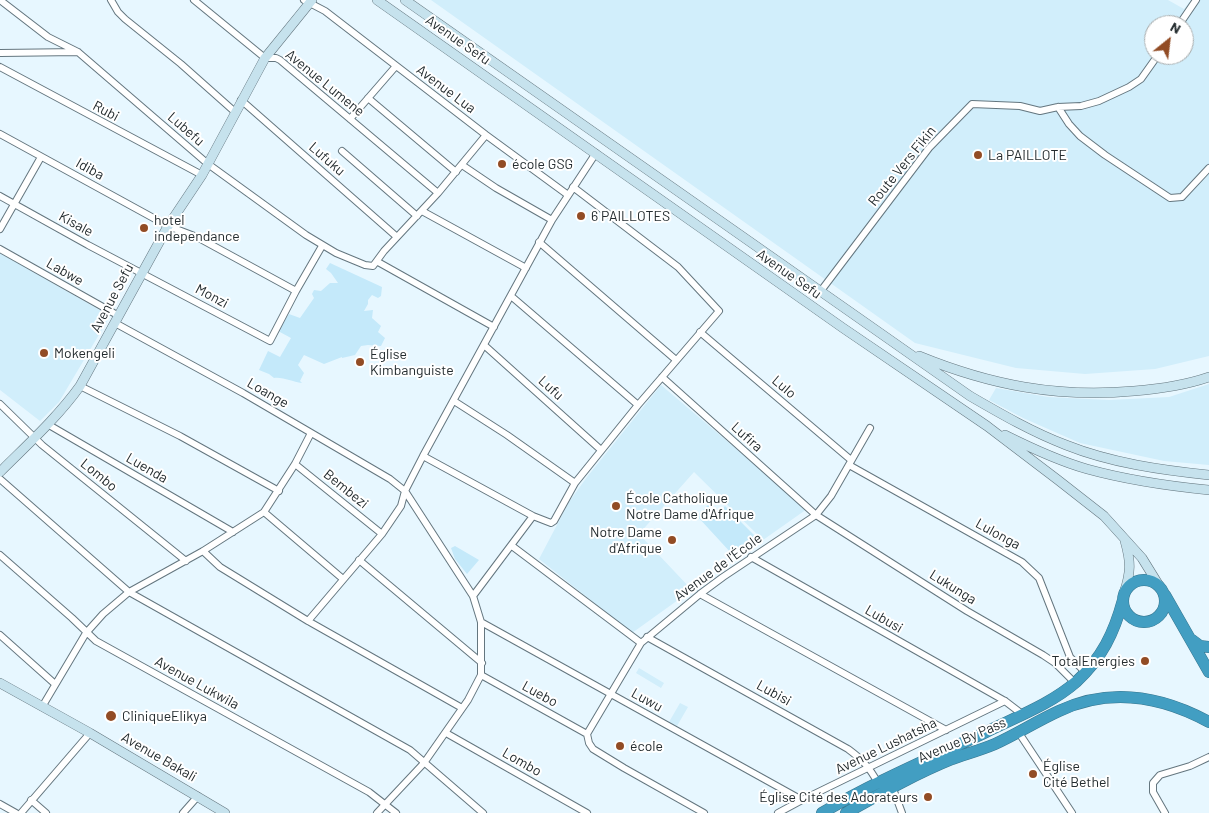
<!DOCTYPE html>
<html>
<head>
<meta charset="utf-8">
<style>
  body { margin:0 }
  #map { position:relative; width:1209px; height:813px; overflow:hidden; background:#e7f7ff; font-family:Barlow,sans-serif }
  canvas { display:block }
  .north { position:absolute; left:1144px; top:15px; width:50px; height:50px; box-sizing:border-box; background:#fff; border:1px solid #a7abac; border-radius:50%; rotate:29deg; font-size:14px; font-weight:700; line-height:20px; text-align:center; color:#242c2f }
  .north::after { content:''; display:block; margin:auto; width:18px; height:22px; background:#924c25; clip-path:polygon(50% 0,100% 100%,50% 72%,0 100%) }
</style>
</head>
<body>
<div id="map">
<canvas width="1209" height="813"></canvas>
<div class="north">N</div>
</div>
<script>
const ctx = document.querySelector('canvas').getContext('2d');
ctx.lineJoin = 'round';
function paint(path, color) { ctx.fillStyle = color; ctx.fill(path, 'evenodd'); }
function trace(path, color, width, dash) { ctx.strokeStyle = color; ctx.lineWidth = width; ctx.lineCap = dash ? 'butt' : 'round'; ctx.setLineDash(dash || []); ctx.stroke(path); }
function drawText(font, color, halo, rows, align = 'center') {
  ctx.font = font + ' Barlow,sans-serif'; ctx.lineWidth = 4; ctx.setLineDash([]); ctx.textBaseline = 'middle'; ctx.strokeStyle = halo; ctx.fillStyle = color; for (const [text, x, y, turn = 0] of rows) {
    ctx.save(); ctx.translate(x, y); ctx.rotate((+turn || 0) * Math.PI / 180); ctx.textAlign = isNaN(turn) ? turn : align; if (halo) ctx.strokeText(text, 0, 0); ctx.fillText(text, 0, 0); ctx.restore();
  }
}
paint(new Path2D(`
  M 431,0 L 1168,0 L 1184,9 L 1191,0 L 1209,0 L 1209,356 L 1155,369 L 1085,374 L 1016,368 L 915,343 ZM 1154,25 L 1184,25 L 1184,55 L 1154,55 Z
  M 0,253 L 110,316 L 59,402 L 40,421 L 0,390 Z
  M 1209,384 L 1209,465 L 1164,461 L 1080,443 L 1023,418 L 989,400 L 996,388 L 1048,397 L 1109,400 L 1169,397 Z
  M 661,385 L 807,509 L 763,540 L 694,472 L 639,534 L 692,590 L 632,633 L 539,559 L 569,502 L 587,477 Z
  M 639,668 L 664,683 L 661,688 L 636,673 Z
  M 680,703 L 688,707 L 677,726 L 669,722 Z`), '#d1eefb');
paint(new Path2D(`
  M 330,263 L 382,287 L 381,296 L 378,298 L 372,295 L 368,300 L 368,304 L 364,311 L 373,310 L 372,318 L 381,326 L 378,332 L 385,338 L 381,346 L 368,345 L 361,346 L 355,355 L 342,358 L 342,357 L 324,364 L 304,355 L 298,365 L 304,373 L 300,381 L 302,383 C 292,382 284,377 274,378 L 269,374 L 259,370 L 268,351 L 280,357 L 291,338 L 278,331 L 289,314 L 300,318 L 314,298 L 312,294 L 314,290 L 321,291 L 330,283 L 338,283 L 331,273 L 326,269 Z
  M 708,505 L 718,514 L 725,506 L 756,537 L 732,554 L 697,516 Z
  M 455,546 L 479,560 L 467,574 L 455,559 L 451,548 Z`), '#c4e9fa');
const street = new Path2D(`
  M 0,0 L 48,37 L 78,52 L 208,164 L 306,235 L 336,253 L 365,265 L 373,266 L 384,251 L 438,193 L 486,135
  M 111,0 L 118,12 L 125,19 L 181,64 L 235,112
  M 194,0 L 265,58 L 276,58 L 280,60 L 438,193
  M 304,0 L 325,11 L 486,135 L 568,195
  M 1179,25 L 1196,0
  M 0,53 L 78,52
  M 0,67 L 202,175
  M 368,98 L 456,172
  M 241,100 L 397,237
  M 1058,107 L 1069,124 L 1080,136 L 1105,155 L 1170,198 L 1182,197 L 1209,168
  M 350,119 L 396,66
  M 0,134 L 168,226 L 197,237 L 296,291
  M 342,151 L 417,216
  M 462,165 L 496,188 L 552,220
  M 0,196 L 88,245 L 270,341 L 296,291 L 322,246
  M 422,211 L 526,268
  M 0,229 L 41,157
  M 539,242 L 676,360
  M 0,249 L 119,316
  M 378,262 L 494,327
  M 820,292 L 929,148 L 972,104 L 1020,106 L 1040,111 L 1058,107 L 1081,106 L 1099,101 L 1129,87 L 1141,79 L 1158,55
  M 511,296 L 638,405
  M 115,323 L 243,393 L 390,479 L 405,491 L 473,596 L 481,622 L 481,675 L 468,700 L 424,763 L 377,813
  M 700,332 L 851,460
  M 484,345 L 601,450
  M 662,377 L 816,515 L 967,611 L 1043,655 L 1055,663 L 1075,683
  M 80,386 L 180,436 L 279,491
  M 454,401 L 507,435 L 575,483
  M 0,404 L 42,445 L 186,561
  M 49,425 L 233,532
  M 423,456 L 533,516 L 551,523 L 554,521 L 575,483 L 638,405 L 719,311 L 678,267 L 573,187
  M 295,464 L 382,534
  M 849,465 L 1022,562 L 1039,578 L 1070,657 L 1085,672
  M 0,479 L 129,592 L 410,750 L 483,813
  M 264,512 L 343,579
  M 512,546 L 641,643
  M 203,551 L 220,567 L 308,621 L 462,708
  M 0,555 L 72,618 L 96,641 L 369,792 L 396,813
  M 751,557 L 1005,701 L 1022,714
  M 359,560 L 482,663
  M 700,594 L 946,730
  M 473,596 L 533,516
  M 308,621 L 382,534 L 401,506 L 405,491 L 423,456 L 552,220 L 596,153
  M 481,622 L 802,800
  M 0,635 L 55,684
  M 647,637 L 848,749 C 863,760 869,767 878,783
  M 481,675 L 587,734
  M 42,707 L 86,633 L 103,614 L 129,592 L 203,551 L 264,512 L 295,464 L 311,433
  M 446,733 L 587,813
  M 1019,733 L 1072,813
  M 587,734 L 641,643 L 700,594 L 723,577 L 816,515 L 831,496 L 870,428
  M 587,734 L 589,743 L 593,749 L 624,768 L 704,813
  M 892,786 L 902,813
  M 31,800 L 46,813
  M 0,804 L 16,813
  M 21,813 L 90,733
  M 183,813 L 198,796
  M 778,813 L 802,800 L 1005,701
  M 1165,813 L 1153,792 L 1153,783 L 1160,775 L 1190,766 L 1209,757`);
const secondary = new Path2D(`
  M 377,0 L 843,328 L 987,426 L 1058,480 L 1104,516 L 1142,558 L 1163,592
  M 405,0 L 970,396 C 1001,414 1032,432 1066,445 C 1111,463 1161,470 1209,475
  M 919,356 C 990,385 1057,398 1134,391 C 1159,389 1186,385 1209,377
  M 1005,435 C 1031,448 1059,461 1087,469 C 1127,480 1168,486 1209,490
  M 0,472 C 28,444 57,418 80,386 L 168,226 L 202,175 L 265,58 L 312,0
  M 1124,593 C 1131,572 1131,562 1125,541
  M 0,683 L 90,733 L 225,813`);
const highway = new Path2D(`
  M1123 601a21 21 0 1 1 42 0a21 21 0 1 1-42 0Z
  M 1165,595 L 1209,672
  M 1192,640 L 1200,646 L 1209,647
  M 822,813 C 874,782 931,758 986,732 C 1016,717 1051,704 1076,682 C 1102,658 1114,633 1123,600
  M 846,813 C 880,794 915,774 952,759 C 966,754 981,750 995,744 C 1017,734 1037,721 1059,711 C 1110,687 1161,696 1209,722`);
trace(street, '#64767f', 8);
trace(secondary, '#64767f', 10);
trace(highway, '#38768f', 12);
trace(street, '#fff', 6);
trace(secondary, '#c6e2ed', 9);
trace(highway, '#429ec2', 11);
for (const [x, y, r, color] of [
  [978,155,5,"#924c25"],
  [502,164,5,"#924c25"],
  [581,216,5,"#924c25"],
  [144,228,5,"#924c25"],
  [44,353,5,"#924c25"],
  [360,362,5,"#924c25"],
  [616,506,5,"#924c25"],
  [672,540,5,"#924c25"],
  [1145,661,5,"#924c25"],
  [111,716,6,"#924c25"],
  [620,746,5,"#924c25"],
  [1033,774,5,"#924c25"],
  [928,797,5,"#924c25"]
]) { const dot = new Path2D(); dot.arc(x, y, r, 0, 2 * Math.PI); ctx.fillStyle = color; ctx.fill(dot); trace(dot, '#fff', 2); }
drawText('14px', '#242c2f', '#fff', [
  ["Avenue Sefu",458,40,35],
  ["Avenue Lumene",325,83,39],
  ["Avenue Lua",446,89,37],
  ["Rubi",106,111,28],
  ["Lubefu",186,129,41],
  ["Lufuku",327,159,41],
  ["Route Vers Fikin",902,166,-51],
  ["Idiba",90,169,29],
  ["Kisale",76,224,29],
  ["Labwe",65,272,30],
  ["Avenue Sefu",789,274,35],
  ["Monzi",212,296,28],
  ["Avenue Sefu",112,298,-62],
  ["Lulo",784,387,40],
  ["Lufu",551,388,42],
  ["Loange",268,393,30],
  ["Lufira",747,437,42],
  ["Luenda",147,468,30],
  ["Lombo",99,475,39],
  ["Bembezi",346,489,39],
  ["Lulonga",998,534,29],
  ["Avenue de l'École",718,567,-36],
  ["Lukunga",953,587,32],
  ["Lubusi",884,619,30],
  ["Avenue Lukwila",197,683,29],
  ["Lubisi",774,693,29],
  ["Luebo",540,694,29],
  ["Luwu",647,700,29],
  ["Avenue By Pass",962,740,-23],
  ["Avenue Lushatsha",886,746,-26],
  ["Avenue Bakali",159,757,30],
  ["Lombo",522,762,30]
]);
drawText('14px', '#242c2f', '#fff', [
  ["La PAILLOTE",988,155],
  ["école GSG",512,164],
  ["6 PAILLOTES",591,216],
  ["hotel",154,220],
  ["independance",154,236],
  ["Mokengeli",54,353],
  ["Église",370,354],
  ["Kimbanguiste",370,370],
  ["École Catholique",626,498],
  ["Notre Dame d'Afrique",626,514],
  ["Notre Dame",662,532,"right"],
  ["d'Afrique",662,548,"right"],
  ["TotalEnergies",1135,661,"right"],
  ["CliniqueElikya",122,716],
  ["école",630,746],
  ["Église",1043,766],
  ["Cité Bethel",1043,782],
  ["Église Cité des Adorateurs",918,797,"right"]
], 'left');
</script>
</body>
</html>
